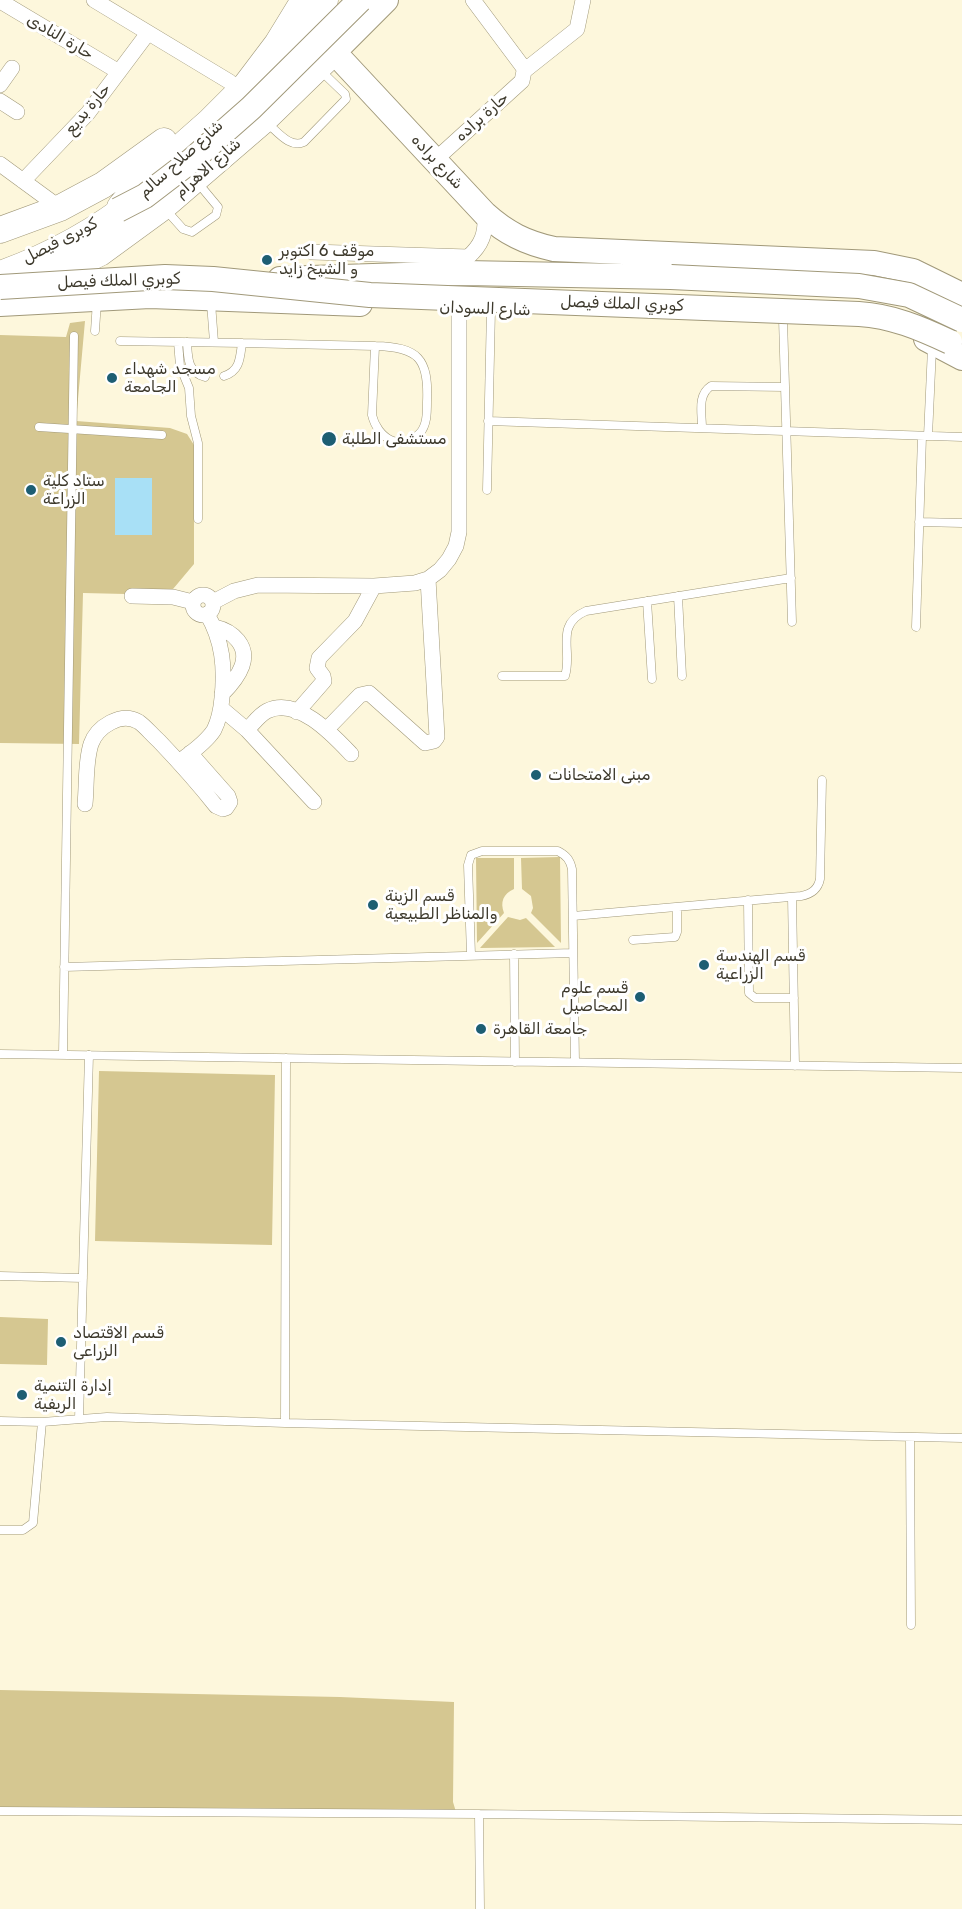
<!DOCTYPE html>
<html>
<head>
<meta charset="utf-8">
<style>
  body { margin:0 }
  canvas { display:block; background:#fdf7dc }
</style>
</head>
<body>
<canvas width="962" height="1909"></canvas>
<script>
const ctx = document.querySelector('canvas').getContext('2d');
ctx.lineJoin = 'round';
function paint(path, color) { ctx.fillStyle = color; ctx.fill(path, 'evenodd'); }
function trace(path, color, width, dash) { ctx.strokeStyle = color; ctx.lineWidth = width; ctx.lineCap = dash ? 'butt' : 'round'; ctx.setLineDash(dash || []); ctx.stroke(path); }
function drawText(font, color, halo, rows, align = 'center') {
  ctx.font = font + ' Rubik,Cairo,sans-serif'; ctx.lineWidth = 6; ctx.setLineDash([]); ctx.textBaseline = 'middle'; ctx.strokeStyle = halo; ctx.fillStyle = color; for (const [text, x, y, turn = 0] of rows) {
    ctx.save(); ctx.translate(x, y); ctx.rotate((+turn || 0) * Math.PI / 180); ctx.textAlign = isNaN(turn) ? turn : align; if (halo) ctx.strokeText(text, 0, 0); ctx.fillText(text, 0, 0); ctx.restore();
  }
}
paint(new Path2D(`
  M 85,321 L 76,421 L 170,428 L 187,434 L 194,445 L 194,564 L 168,595 L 83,593 L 79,744 L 0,743 L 0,335 L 66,337 L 70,323 Z
  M 560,857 L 561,943 L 531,913 L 533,908 L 531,896 L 522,889 L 521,858 Z
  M 476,858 L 514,858 L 514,889 C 503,894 500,902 504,913 L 477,943 Z
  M 508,917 L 520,920 L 526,918 L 555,947 L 480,948 Z
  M 99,1071 L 275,1075 L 272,1245 L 95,1241 Z
  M 0,1317 L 48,1319 L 47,1365 L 0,1364 Z
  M 0,1690 L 340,1697 L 454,1702 L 453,1802 L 456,1812 L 0,1808 Z`), '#d5c791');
paint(new Path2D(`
  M 115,478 L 152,478 L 152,535 L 115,535 Z`), '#a8e0f6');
const service = new Path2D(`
  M 267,123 C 277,131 290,149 304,142 L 346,99 L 345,94 L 321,71
  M 166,210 L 183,229 L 192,232 L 216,215 L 218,207 L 198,183
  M 211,303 L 214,342
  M 783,319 L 792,622
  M 95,331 L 97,301
  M 120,341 L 242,343 L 375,346 C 418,347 429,358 427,402 C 427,413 427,425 420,433 C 401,454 377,437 372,415 L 375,346
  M 178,342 L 180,366 L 189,388 L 191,416 L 198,443 L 198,519
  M 187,342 C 188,357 187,372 205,377
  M 224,376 C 240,371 240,358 242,343
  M 488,421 L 962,437
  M 39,427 L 162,435
  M 702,428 C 702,413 697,395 711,386 L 785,387
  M 928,436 L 932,348
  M 487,490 L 491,309
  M 919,522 L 962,523
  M 678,596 L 682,676
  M 647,601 L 652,679
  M 916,627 L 922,436
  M 502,676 L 565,676 C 573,651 554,625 586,611 L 791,578
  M 792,897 L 795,1066
  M 748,900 L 749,993 L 755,998 L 794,998
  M 573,916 L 801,896 C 812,894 818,889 820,879 L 822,780
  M 633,940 L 675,937 L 677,932 L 677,907
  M 514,954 L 515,1062
  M 471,955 L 468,865 L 471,855 L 482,851 L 558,851 C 567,856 570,860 572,869 L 575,1062
  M 64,967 L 573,953
  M 0,1054 L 962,1068
  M 63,1055 L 74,336
  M 0,1276 L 83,1278
  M 79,1419 L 89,1055
  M 0,1421 L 42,1422 L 107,1417 L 285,1423 L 962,1438
  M 285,1423 L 286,1058
  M 910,1437 L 911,1625
  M 0,1530 L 23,1530 L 33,1523 L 42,1422
  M 0,1811 L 479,1814 L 962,1820
  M 479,1814 L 480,1909`);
const minor = new Path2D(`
  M 94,0 L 230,82
  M 0,1 L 119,72
  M 524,71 L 577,29 L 583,0
  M 0,85 L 12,68
  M 0,101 L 17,112
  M 435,160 L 522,81 L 524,71 L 523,67 L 473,0
  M 0,164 L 60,208
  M 23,181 L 88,113 L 148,33
  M 312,252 L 468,257 C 482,245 486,233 485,214
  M193 605a10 10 0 1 1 20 0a10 10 0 1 1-20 0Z
  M 132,596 L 173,597 L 193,602
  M 213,602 L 234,591 L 258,585 L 374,586 L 415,583 L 428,579 L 440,570 L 449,559 L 456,546 L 459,532 L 459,308
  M 215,627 C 233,631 249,646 242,666 C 238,677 230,686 222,694
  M 221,708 L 247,730 L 314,802
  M 297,712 L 324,681 L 323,676 L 317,668 L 319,658 L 355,621 L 374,586
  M 327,729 L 360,695 L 369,693 L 425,743 L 434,741 L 437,737 L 428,579
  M 247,730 C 253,724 259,715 267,711 C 297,696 333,735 351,754
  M 184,758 C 195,750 207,741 214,730 C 219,720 221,709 222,698 C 225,668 223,641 207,614
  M 85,804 C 87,785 85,763 91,744 C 97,727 121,711 139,722 C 146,727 152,735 159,741 C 179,762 198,783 216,806 L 223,809 L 226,808 L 230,802 L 228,796 L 190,753`);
const primary = new Path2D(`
  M 386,0 L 334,52 L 485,214 C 506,233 526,243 554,249 L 874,263 L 913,271 L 962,295
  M 280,279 L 466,273 L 671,277
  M 0,304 L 150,296 L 360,304
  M 926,339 L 962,358`);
const trunk = new Path2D(`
  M 284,63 L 309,33 L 325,0
  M 120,207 L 142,181 L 210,121 L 246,85 L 277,44 L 304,0
  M 0,230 L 60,208 L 103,185 L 164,141
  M 0,274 C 51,256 95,232 138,198
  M 35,285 L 100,253 L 163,207 L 264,120 L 334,52`);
trace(service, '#a1997a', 9);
trace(minor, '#a1997a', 16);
trace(primary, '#a1997a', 26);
trace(trunk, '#a1997a', 27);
trace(service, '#fff', 8);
trace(minor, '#fff', 15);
trace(primary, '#fff', 24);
trace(trunk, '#fff', 26);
const primaryBridge = new Path2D(`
  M 118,210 L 145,196 L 192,160 L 251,108 L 360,0
  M 671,277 L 859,286 L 909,295 L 962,320
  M 0,287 L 165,277 L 213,279 L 370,295 L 859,314 C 892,316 920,328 950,342`);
trace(primaryBridge, '#a1997a', 26, []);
trace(primaryBridge, '#fff', 24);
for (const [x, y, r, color] of [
  [267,260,6,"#1d5e73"],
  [112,378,6,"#1d5e73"],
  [329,439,8,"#1d5e73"],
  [31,490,6,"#1d5e73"],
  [536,775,6,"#1d5e73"],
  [373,905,6,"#1d5e73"],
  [704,965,6,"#1d5e73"],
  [640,997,6,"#1d5e73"],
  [481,1029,6,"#1d5e73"],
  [61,1342,6,"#1d5e73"],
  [22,1395,6,"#1d5e73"]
]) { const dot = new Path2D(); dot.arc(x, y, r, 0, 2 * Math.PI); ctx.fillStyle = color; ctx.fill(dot); trace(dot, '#fff', 2); }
drawText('16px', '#3d392c', '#fff', [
  ["حارة النادى",60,37,30],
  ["حارة بديع",88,109,-50],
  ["حارة براده",482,117,-42],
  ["شارع صلاح سالم",181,159,-42],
  ["شارع براده",437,162,47],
  ["شارع الاهرام",208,168,-41],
  ["كوبرى فيصل",60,241,-27],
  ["كوبري الملك فيصل",119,281,-2],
  ["كوبري الملك فيصل",622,304,2],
  ["شارع السودان",485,309,2]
]);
drawText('16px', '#3d392c', '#fff', [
  ["موقف 6 اكتوبر",279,251],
  ["و الشيخ زايد",279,269],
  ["مسجد شهداء",124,369],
  ["الجامعة",124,387],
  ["مستشفى الطلبة",342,439],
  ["ستاد كلية",43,481],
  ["الزراعة",43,499],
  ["مبنى الامتحانات",548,775],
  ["قسم الزينة",385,896],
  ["والمناظر الطبيعية",385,914],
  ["قسم الهندسة",716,956],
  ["الزراعية",716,974],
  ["قسم علوم",628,988,"right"],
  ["المحاصيل",628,1006,"right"],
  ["جامعة القاهرة",493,1029],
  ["قسم الاقتصاد",73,1333],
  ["الزراعى",73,1351],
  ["إدارة التنمية",34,1386],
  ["الريفية",34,1404]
], 'left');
</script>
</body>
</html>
